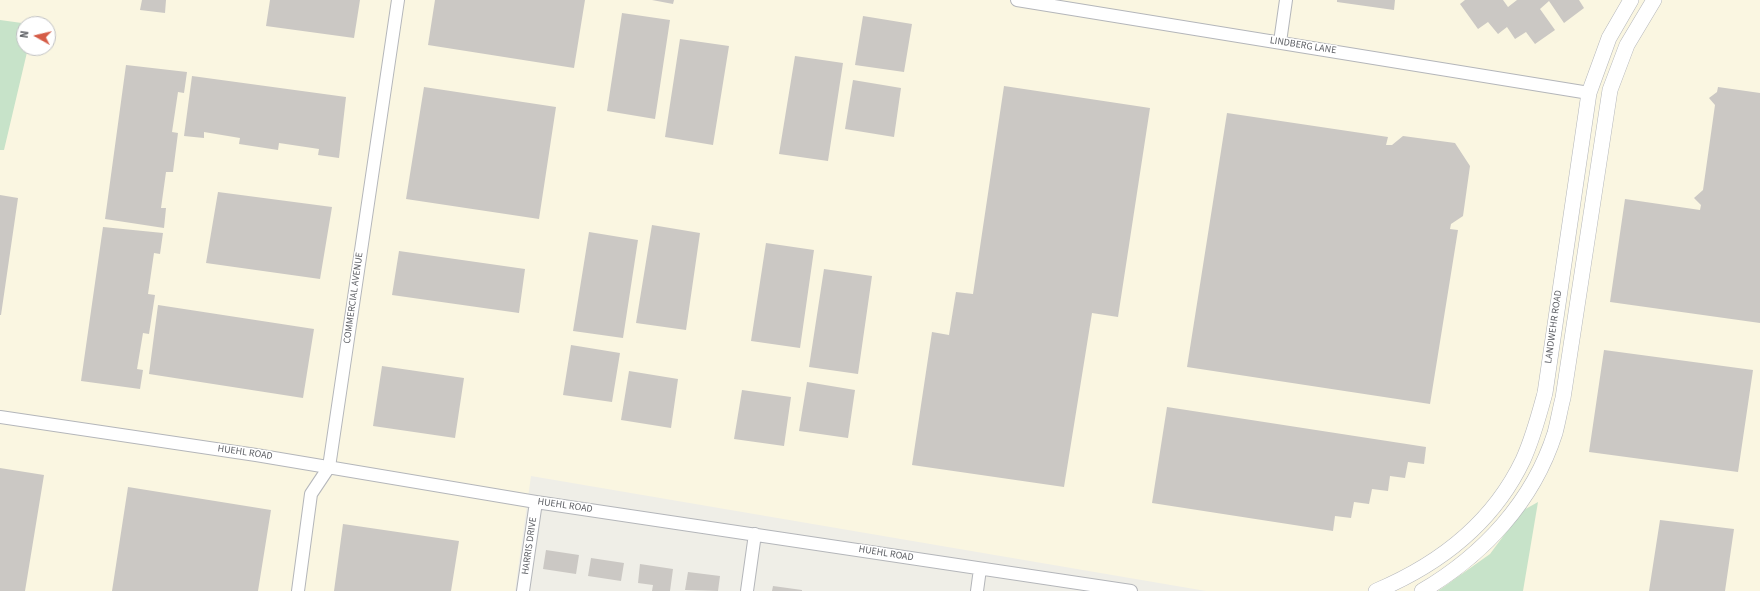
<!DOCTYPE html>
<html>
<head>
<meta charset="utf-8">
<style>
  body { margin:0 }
  #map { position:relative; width:1760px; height:591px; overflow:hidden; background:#efeee7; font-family:"Source Sans 3",sans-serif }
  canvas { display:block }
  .north { position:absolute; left:16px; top:16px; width:40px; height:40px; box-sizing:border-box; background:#fff; border:1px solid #bfc0c2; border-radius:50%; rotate:278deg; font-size:11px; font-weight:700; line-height:16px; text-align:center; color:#5f6166 }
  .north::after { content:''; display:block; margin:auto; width:14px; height:18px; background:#d55c47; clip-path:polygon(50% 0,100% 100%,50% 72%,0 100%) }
</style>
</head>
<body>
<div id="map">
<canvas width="1760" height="591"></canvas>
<div class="north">N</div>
</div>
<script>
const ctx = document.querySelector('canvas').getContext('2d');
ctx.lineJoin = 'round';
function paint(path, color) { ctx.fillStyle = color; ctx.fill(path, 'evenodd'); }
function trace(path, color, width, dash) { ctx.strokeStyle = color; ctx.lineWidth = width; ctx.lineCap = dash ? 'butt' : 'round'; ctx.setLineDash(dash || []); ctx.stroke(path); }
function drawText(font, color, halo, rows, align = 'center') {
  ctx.font = font + ' "Source Sans 3",sans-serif'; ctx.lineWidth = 3; ctx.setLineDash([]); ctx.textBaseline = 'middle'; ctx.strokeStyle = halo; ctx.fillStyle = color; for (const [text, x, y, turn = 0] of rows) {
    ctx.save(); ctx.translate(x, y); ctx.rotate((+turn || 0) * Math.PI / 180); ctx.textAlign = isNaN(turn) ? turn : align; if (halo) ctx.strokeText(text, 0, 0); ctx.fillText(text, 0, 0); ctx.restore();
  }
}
paint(new Path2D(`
  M 0,0 L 1760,0 L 1760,591 L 1206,591 L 531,476 L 515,591 L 0,591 ZM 24,24 L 48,24 L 48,48 L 24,48 Z`), '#faf6e1');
paint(new Path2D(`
  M 0,20 L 29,24 L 24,24 L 24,48 L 28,48 L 4,150 L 0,150 Z
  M 1538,502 L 1523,591 L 1438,591 L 1490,554 L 1522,511 Z`), '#c7e3c9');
paint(new Path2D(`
  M 142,0 L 166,0 L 165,13 L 140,10 Z
  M 270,0 L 360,0 L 354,38 L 266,26 Z
  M 435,0 L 585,0 L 574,68 L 428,45 Z
  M 652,0 L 674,0 L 673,4 Z
  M 1337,0 L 1395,0 L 1394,10 L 1337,2 Z
  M 1465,0 L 1503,0 L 1508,7 L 1517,0 L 1579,0 L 1584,8 L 1564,23 L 1549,1 L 1540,9 L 1555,30 L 1535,44 L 1526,32 L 1515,39 L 1507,27 L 1498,34 L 1488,22 L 1478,29 L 1460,4 Z
  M 622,13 L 670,20 L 655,119 L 607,111 Z
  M 863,16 L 912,24 L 904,72 L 855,65 Z
  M 680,39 L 729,46 L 713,145 L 665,137 Z
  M 795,56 L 843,63 L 828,161 L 779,154 Z
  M 126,65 L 187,72 L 184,93 L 178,92 L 172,132 L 178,133 L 173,172 L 166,172 L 161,208 L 166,208 L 164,228 L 105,219 Z
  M 192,76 L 346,97 L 339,158 L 318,155 L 319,149 L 279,143 L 278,150 L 239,144 L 240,138 L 204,132 L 204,138 L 184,136 Z
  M 853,80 L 901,88 L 894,137 L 845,129 Z
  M 1004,86 L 1150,108 L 1118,317 L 1092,313 L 1064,487 L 912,465 L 932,332 L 949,335 L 956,292 L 973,294 Z
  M 424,87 L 556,107 L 539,219 L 406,199 Z
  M 1718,87 L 1760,93 L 1760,323 L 1610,302 L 1625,199 L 1700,210 L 1701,205 L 1694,198 L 1703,190 L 1715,105 L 1709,98 L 1717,92 Z
  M 1227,113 L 1388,137 L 1386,145 L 1392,145 L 1403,136 L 1455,143 L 1470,166 L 1463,216 L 1451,224 L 1450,229 L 1458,230 L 1430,404 L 1187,367 Z
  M 218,192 L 332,207 L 320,279 L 206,263 Z
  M 0,195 L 18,198 L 1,315 L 0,315 Z
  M 652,225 L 700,233 L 686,330 L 636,323 Z
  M 103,227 L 163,233 L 160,254 L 154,253 L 148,294 L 155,295 L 149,334 L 143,333 L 137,369 L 143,370 L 140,389 L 81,381 Z
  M 589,232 L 638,240 L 623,338 L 573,331 Z
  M 766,243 L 814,250 L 800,348 L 751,341 Z
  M 399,251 L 525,269 L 519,313 L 392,295 Z
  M 824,269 L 872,276 L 858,374 L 809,367 Z
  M 158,305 L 314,329 L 303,398 L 149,374 Z
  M 571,345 L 620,353 L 612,402 L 563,395 Z
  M 1604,350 L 1753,370 L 1738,472 L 1589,452 Z
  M 382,366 L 464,378 L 455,438 L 373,426 Z
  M 629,371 L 678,379 L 671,428 L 621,420 Z
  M 807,382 L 855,390 L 848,438 L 799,431 Z
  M 742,390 L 791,397 L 784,446 L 734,439 Z
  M 1167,407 L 1426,447 L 1424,464 L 1408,462 L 1405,478 L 1390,476 L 1388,491 L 1372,489 L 1369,504 L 1354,502 L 1351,518 L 1335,516 L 1333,531 L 1152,503 Z
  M 0,468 L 44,475 L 25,591 L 0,591 Z
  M 128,487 L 271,510 L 258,591 L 112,591 Z
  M 1660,520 L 1734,529 L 1725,591 L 1649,591 Z
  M 343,524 L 459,541 L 451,591 L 334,591 Z
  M 546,550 L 579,555 L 576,574 L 543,569 Z
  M 591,558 L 624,563 L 621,581 L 588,576 Z
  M 640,564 L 673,569 L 670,591 L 652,591 L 653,585 L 638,583 Z
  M 688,572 L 720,576 L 718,591 L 685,590 Z
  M 773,586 L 802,590 L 802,591 L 772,591 Z`), '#cbc8c4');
const minor = new Path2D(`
  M 1017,0 L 1589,93
  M 1280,42 L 1286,0
  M 0,417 L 256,455 L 536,502 L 1131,591
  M 298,591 L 311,494 L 329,467 L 398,0
  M 523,591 L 536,502
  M 747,591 L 755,534
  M 977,591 L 980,569`);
const tertiary = new Path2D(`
  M 1376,591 C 1440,564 1493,523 1523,460 C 1533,438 1539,415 1545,393 L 1589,93 L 1609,38 L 1631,0
  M 1422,591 C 1483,555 1533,502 1555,433 C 1558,422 1560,409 1563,398 L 1610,90 L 1627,45 L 1654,0`);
trace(minor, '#b4b6ba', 14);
trace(tertiary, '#b4b6ba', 16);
trace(minor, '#fff', 12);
trace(tertiary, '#fff', 15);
drawText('10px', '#5f6166', '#fff', [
  ["LINDBERG LANE",1303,46,9],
  ["COMMERCIAL AVENUE",354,298,-82],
  ["LANDWEHR ROAD",1554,327,-82],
  ["HUEHL ROAD",245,453,8],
  ["HUEHL ROAD",565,506,8],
  ["HARRIS DRIVE",530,546,-82],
  ["HUEHL ROAD",886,554,9]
]);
</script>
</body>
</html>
